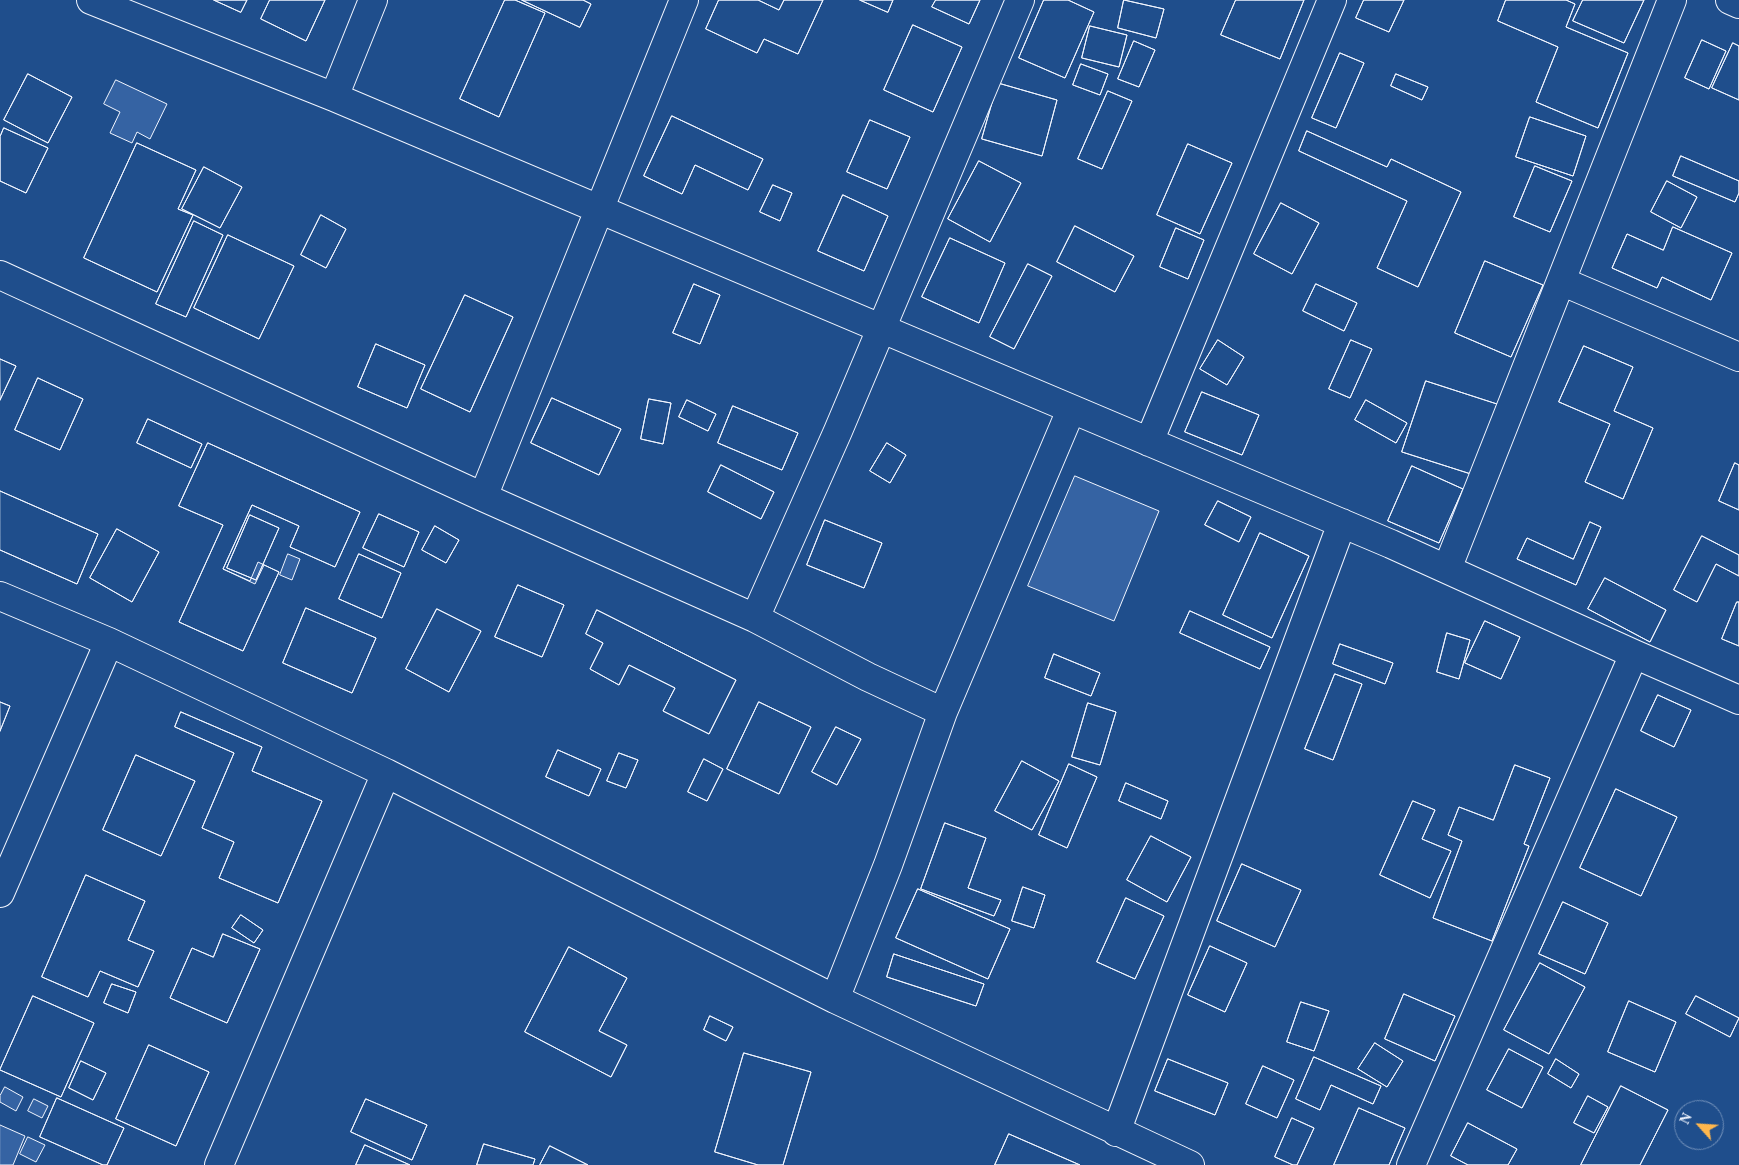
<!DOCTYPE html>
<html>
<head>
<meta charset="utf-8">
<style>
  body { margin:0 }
  #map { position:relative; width:1739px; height:1165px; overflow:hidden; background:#1f4e8c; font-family:Georgia,serif }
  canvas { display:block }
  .north { position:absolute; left:1674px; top:1100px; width:50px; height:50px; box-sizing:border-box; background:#1f4e8c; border:1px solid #7391ba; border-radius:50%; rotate:296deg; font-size:14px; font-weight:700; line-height:20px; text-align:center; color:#f2f6ff }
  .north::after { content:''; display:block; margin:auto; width:18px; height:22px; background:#ffb74d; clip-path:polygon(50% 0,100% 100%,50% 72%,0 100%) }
</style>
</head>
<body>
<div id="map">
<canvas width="1739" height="1165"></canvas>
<div class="north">N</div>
</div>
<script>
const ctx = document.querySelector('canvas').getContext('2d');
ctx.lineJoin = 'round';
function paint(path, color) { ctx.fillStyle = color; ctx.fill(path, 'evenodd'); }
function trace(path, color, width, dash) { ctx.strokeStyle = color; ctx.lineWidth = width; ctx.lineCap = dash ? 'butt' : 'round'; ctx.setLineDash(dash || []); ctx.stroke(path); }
const building = new Path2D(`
  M 214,0 L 247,0 L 241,12 Z
  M 214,0 L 247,0 L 241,12 Z
  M 270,0 L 325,0 L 306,41 L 261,19 Z
  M 270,0 L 325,0 L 306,41 L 261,19 Z
  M 505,0 L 515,0 L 545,13 L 499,117 L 460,99 Z
  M 505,0 L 515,0 L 545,13 L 499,117 L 460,99 Z
  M 522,0 L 583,0 L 591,4 L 580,27 Z
  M 522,0 L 583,0 L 591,4 L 580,27 Z
  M 719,0 L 758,0 L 779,10 L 784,0 L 823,0 L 798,54 L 764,39 L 757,53 L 706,29 Z
  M 719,0 L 758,0 L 779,10 L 784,0 L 823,0 L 798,54 L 764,39 L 757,53 L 706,29 Z
  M 860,0 L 893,0 L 888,12 Z
  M 860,0 L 893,0 L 888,12 Z
  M 936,0 L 980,0 L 969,24 L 932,7 Z
  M 936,0 L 980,0 L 969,24 L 932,7 Z
  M 1044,0 L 1068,0 L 1094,12 L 1065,78 L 1019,58 Z
  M 1044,0 L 1068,0 L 1094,12 L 1065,78 L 1019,58 Z
  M 1124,0 L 1164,9 L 1156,38 L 1118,28 Z
  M 1124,0 L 1164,9 L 1156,38 L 1118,28 Z
  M 1236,0 L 1304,0 L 1280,59 L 1221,35 Z
  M 1236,0 L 1304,0 L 1280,59 L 1221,35 Z
  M 1364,0 L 1404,0 L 1389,32 L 1356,18 Z
  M 1364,0 L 1404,0 L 1389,32 L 1356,18 Z
  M 1506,0 L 1566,0 L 1575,4 L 1566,27 L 1628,53 L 1598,128 L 1536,102 L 1558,47 L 1498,21 Z
  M 1506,0 L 1566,0 L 1575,4 L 1566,27 L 1628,53 L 1598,128 L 1536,102 L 1558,47 L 1498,21 Z
  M 1583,0 L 1644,0 L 1624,43 L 1573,21 Z
  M 1583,0 L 1644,0 L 1624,43 L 1573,21 Z
  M 913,25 L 962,47 L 933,112 L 884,90 Z
  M 913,25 L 962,47 L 933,112 L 884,90 Z
  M 1090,26 L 1127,35 L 1119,67 L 1082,58 Z
  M 1090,26 L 1127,35 L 1119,67 L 1082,58 Z
  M 1702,40 L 1726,51 L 1709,89 L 1685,78 Z
  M 1702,40 L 1726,51 L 1709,89 L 1685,78 Z
  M 1134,41 L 1155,50 L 1139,87 L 1118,79 Z
  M 1134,41 L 1155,50 L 1139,87 L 1118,79 Z
  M 1733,43 L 1739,46 L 1739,100 L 1712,88 Z
  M 1733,43 L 1739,46 L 1739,100 L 1712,88 Z
  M 1340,53 L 1364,63 L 1336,128 L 1312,118 Z
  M 1340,53 L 1364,63 L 1336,128 L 1312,118 Z
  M 1081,64 L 1108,74 L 1100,95 L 1073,85 Z
  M 1081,64 L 1108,74 L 1100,95 L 1073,85 Z
  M 28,74 L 72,97 L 48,143 L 4,120 Z
  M 28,74 L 72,97 L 48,143 L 4,120 Z
  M 1396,74 L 1428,87 L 1422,100 L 1391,86 Z
  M 1396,74 L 1428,87 L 1422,100 L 1391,86 Z
  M 116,80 L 167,104 L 150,139 L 137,132 L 132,143 L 110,133 L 120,112 L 104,104 Z
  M 998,83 L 1057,100 L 1042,156 L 982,139 Z
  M 998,83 L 1057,100 L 1042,156 L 982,139 Z
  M 1108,91 L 1132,101 L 1102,169 L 1078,159 Z
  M 1108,91 L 1132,101 L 1102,169 L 1078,159 Z
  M 672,116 L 763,159 L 748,190 L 695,165 L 682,194 L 644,176 Z
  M 672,116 L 763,159 L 748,190 L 695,165 L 682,194 L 644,176 Z
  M 1530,117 L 1586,136 L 1573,176 L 1516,157 Z
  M 1530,117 L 1586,136 L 1573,176 L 1516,157 Z
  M 870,120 L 910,137 L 887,189 L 847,172 Z
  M 870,120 L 910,137 L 887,189 L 847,172 Z
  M 4,128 L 48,148 L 26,193 L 0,181 L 0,137 Z
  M 4,128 L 48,148 L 26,193 L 0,181 L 0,137 Z
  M 1307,131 L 1387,167 L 1391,159 L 1461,192 L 1418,287 L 1377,268 L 1407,201 L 1299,151 Z
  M 1307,131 L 1387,167 L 1391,159 L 1461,192 L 1418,287 L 1377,268 L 1407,201 L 1299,151 Z
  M 137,143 L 196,170 L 178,209 L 193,215 L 157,292 L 84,258 Z
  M 137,143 L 196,170 L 178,209 L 193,215 L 157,292 L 84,258 Z
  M 1188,144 L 1232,163 L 1200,234 L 1157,215 Z
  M 1188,144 L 1232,163 L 1200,234 L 1157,215 Z
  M 1681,156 L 1739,181 L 1739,193 L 1735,202 L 1673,176 Z
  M 1681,156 L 1739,181 L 1739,193 L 1735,202 L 1673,176 Z
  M 979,161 L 1021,183 L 990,242 L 948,219 Z
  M 979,161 L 1021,183 L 990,242 L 948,219 Z
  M 1535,166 L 1572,181 L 1550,232 L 1514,217 Z
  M 1535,166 L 1572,181 L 1550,232 L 1514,217 Z
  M 204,167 L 242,187 L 220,228 L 182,209 Z
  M 204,167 L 242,187 L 220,228 L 182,209 Z
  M 1667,181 L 1697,197 L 1681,228 L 1651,212 Z
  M 1667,181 L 1697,197 L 1681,228 L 1651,212 Z
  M 773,185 L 792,193 L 780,221 L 760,212 Z
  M 773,185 L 792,193 L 780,221 L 760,212 Z
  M 843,195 L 888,216 L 864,271 L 818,251 Z
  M 843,195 L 888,216 L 864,271 L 818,251 Z
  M 1281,203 L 1319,223 L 1292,274 L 1254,254 Z
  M 1281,203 L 1319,223 L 1292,274 L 1254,254 Z
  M 321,215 L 346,229 L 326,268 L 301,255 Z
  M 321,215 L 346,229 L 326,268 L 301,255 Z
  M 194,221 L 223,235 L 186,317 L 156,304 Z
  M 194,221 L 223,235 L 186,317 L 156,304 Z
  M 1075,226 L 1134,256 L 1115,292 L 1057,262 Z
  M 1075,226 L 1134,256 L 1115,292 L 1057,262 Z
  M 1673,227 L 1732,253 L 1711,300 L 1662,277 L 1657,288 L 1612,268 L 1627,234 L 1663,250 Z
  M 1673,227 L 1732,253 L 1711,300 L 1662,277 L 1657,288 L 1612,268 L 1627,234 L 1663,250 Z
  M 1176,228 L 1204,240 L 1188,279 L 1160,267 Z
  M 1176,228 L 1204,240 L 1188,279 L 1160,267 Z
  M 228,235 L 294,266 L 259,339 L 194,308 Z
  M 228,235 L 294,266 L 259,339 L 194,308 Z
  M 950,238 L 1005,263 L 979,323 L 922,297 Z
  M 950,238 L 1005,263 L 979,323 L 922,297 Z
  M 1485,261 L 1543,285 L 1511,357 L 1455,333 Z
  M 1485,261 L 1543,285 L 1511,357 L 1455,333 Z
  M 1028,264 L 1052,276 L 1014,349 L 990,337 Z
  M 1028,264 L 1052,276 L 1014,349 L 990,337 Z
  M 694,284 L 720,295 L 700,344 L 673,333 Z
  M 694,284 L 720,295 L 700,344 L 673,333 Z
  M 1316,284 L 1357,303 L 1344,331 L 1303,311 Z
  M 1316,284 L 1357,303 L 1344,331 L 1303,311 Z
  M 465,295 L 513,317 L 470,412 L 421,389 Z
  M 465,295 L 513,317 L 470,412 L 421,389 Z
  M 1218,340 L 1244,357 L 1227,385 L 1200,369 Z
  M 1218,340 L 1244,357 L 1227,385 L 1200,369 Z
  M 1351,340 L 1372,349 L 1350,398 L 1329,389 Z
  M 1351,340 L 1372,349 L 1350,398 L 1329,389 Z
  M 376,344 L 425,365 L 407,408 L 358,387 Z
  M 376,344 L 425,365 L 407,408 L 358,387 Z
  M 1584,346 L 1633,367 L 1614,411 L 1653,428 L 1623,499 L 1585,482 L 1610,424 L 1559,402 Z
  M 1584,346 L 1633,367 L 1614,411 L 1653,428 L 1623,499 L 1585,482 L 1610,424 L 1559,402 Z
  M 0,359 L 16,366 L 0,400 Z
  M 0,359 L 16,366 L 0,400 Z
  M 38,378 L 83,399 L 60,450 L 15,430 Z
  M 38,378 L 83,399 L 60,450 L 15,430 Z
  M 1426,381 L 1497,404 L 1474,475 L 1402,452 Z
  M 1426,381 L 1497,404 L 1474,475 L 1402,452 Z
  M 1202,392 L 1259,415 L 1242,455 L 1185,432 Z
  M 1202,392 L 1259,415 L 1242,455 L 1185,432 Z
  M 552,398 L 621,429 L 599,475 L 531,443 Z
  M 552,398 L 621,429 L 599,475 L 531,443 Z
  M 649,399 L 671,403 L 663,444 L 641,439 Z
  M 649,399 L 671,403 L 663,444 L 641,439 Z
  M 687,400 L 716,414 L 708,431 L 679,417 Z
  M 687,400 L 716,414 L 708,431 L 679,417 Z
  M 1366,400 L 1407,423 L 1396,443 L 1355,420 Z
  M 1366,400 L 1407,423 L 1396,443 L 1355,420 Z
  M 733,406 L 798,433 L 782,470 L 718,443 Z
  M 733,406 L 798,433 L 782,470 L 718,443 Z
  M 148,419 L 202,444 L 191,468 L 137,443 Z
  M 148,419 L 202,444 L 191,468 L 137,443 Z
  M 208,443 L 360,512 L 335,567 L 290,547 L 299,526 L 252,505 L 223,569 L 255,584 L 264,565 L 279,572 L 243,651 L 179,622 L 223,525 L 179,506 Z
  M 208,443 L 360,512 L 335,567 L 290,547 L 299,526 L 252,505 L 223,569 L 250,581 L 258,562 L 279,572 L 243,651 L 179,622 L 223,525 L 179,506 Z
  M 887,443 L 906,455 L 890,483 L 870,471 Z
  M 887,443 L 906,455 L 890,483 L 870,471 Z
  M 1735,463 L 1739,465 L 1739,510 L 1719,501 Z
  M 1735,463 L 1739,465 L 1739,510 L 1719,501 Z
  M 721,465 L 774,492 L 761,519 L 708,492 Z
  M 721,465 L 774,492 L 761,519 L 708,492 Z
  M 1412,466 L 1463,489 L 1439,543 L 1388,521 Z
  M 1412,466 L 1463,489 L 1439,543 L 1388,521 Z
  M 1075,476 L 1159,511 L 1114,621 L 1028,586 Z
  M 0,491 L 98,534 L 77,584 L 0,550 Z
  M 0,491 L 98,534 L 77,584 L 0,550 Z
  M 1218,501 L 1251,517 L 1239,542 L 1205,525 Z
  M 1218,501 L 1251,517 L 1239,542 L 1205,525 Z
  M 379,514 L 419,532 L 404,567 L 363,548 Z
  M 379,514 L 419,532 L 404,567 L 363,548 Z
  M 250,515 L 279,528 L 256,580 L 227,568 Z
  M 250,515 L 279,528 L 256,580 L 227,568 Z
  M 825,520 L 882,543 L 864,588 L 807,565 Z
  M 825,520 L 882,543 L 864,588 L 807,565 Z
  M 1590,522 L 1601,527 L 1576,585 L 1517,559 L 1527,538 L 1573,559 Z
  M 1590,522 L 1601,527 L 1576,585 L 1517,559 L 1527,538 L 1573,559 Z
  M 435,526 L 459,540 L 446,563 L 422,550 Z
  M 435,526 L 459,540 L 446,563 L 422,550 Z
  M 117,529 L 159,552 L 132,602 L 90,578 Z
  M 117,529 L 159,552 L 132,602 L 90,578 Z
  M 1260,533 L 1309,556 L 1272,638 L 1223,615 Z
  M 1260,533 L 1309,556 L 1272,638 L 1223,615 Z
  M 1702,536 L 1739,555 L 1739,576 L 1716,564 L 1697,602 L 1674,590 Z
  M 1702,536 L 1739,555 L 1739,576 L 1716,564 L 1697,602 L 1674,590 Z
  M 288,554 L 300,559 L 292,580 L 280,575 Z
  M 359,554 L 401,573 L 382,618 L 339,599 Z
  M 359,554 L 401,573 L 382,618 L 339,599 Z
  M 1605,578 L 1666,610 L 1650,642 L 1588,609 Z
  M 1605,578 L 1666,610 L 1650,642 L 1588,609 Z
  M 518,585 L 564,605 L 542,657 L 495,637 Z
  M 518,585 L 564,605 L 542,657 L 495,637 Z
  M 1737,602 L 1739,602 L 1739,646 L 1722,639 Z
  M 1737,602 L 1739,602 L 1739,646 L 1722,639 Z
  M 306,608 L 376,638 L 352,693 L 283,663 Z
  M 306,608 L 376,638 L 352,693 L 283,663 Z
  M 437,609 L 481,631 L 449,692 L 406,669 Z
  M 437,609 L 481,631 L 449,692 L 406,669 Z
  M 597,610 L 736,680 L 709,734 L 663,711 L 675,688 L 629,665 L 619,685 L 590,669 L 603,643 L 586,634 Z
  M 597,610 L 736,680 L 709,734 L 663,711 L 675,688 L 629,665 L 619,685 L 590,669 L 603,643 L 586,634 Z
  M 1190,611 L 1270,647 L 1260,669 L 1180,633 Z
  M 1190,611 L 1270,647 L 1260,669 L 1180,633 Z
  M 1485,621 L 1520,637 L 1501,679 L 1465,663 Z
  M 1485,621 L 1520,637 L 1501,679 L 1465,663 Z
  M 1447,633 L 1470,640 L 1459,679 L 1437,672 Z
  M 1447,633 L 1470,640 L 1459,679 L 1437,672 Z
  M 1340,644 L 1393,663 L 1385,684 L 1333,664 Z
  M 1340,644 L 1393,663 L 1385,684 L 1333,664 Z
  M 1054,654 L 1100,673 L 1091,696 L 1045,678 Z
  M 1054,654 L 1100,673 L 1091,696 L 1045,678 Z
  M 1335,674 L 1362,684 L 1333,760 L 1305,749 Z
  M 1335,674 L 1362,684 L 1333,760 L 1305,749 Z
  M 1658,695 L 1691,710 L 1674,747 L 1641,731 Z
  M 1658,695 L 1691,710 L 1674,747 L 1641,731 Z
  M 0,702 L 10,706 L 0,731 Z
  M 0,702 L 10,706 L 0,731 Z
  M 759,702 L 811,727 L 779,794 L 727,769 Z
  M 759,702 L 811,727 L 779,794 L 727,769 Z
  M 1088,703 L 1116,712 L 1100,765 L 1072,757 Z
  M 1088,703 L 1116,712 L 1100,765 L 1072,757 Z
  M 181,712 L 262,747 L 252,771 L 322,801 L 278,903 L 219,878 L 234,842 L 202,828 L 234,753 L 175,727 Z
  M 181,712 L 262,747 L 252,771 L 322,801 L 278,903 L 219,878 L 234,842 L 202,828 L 234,753 L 175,727 Z
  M 836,727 L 861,739 L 837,785 L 812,772 Z
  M 836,727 L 861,739 L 837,785 L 812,772 Z
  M 558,750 L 601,769 L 589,796 L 546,777 Z
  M 558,750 L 601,769 L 589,796 L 546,777 Z
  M 619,753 L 638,760 L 626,788 L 607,781 Z
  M 619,753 L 638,760 L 626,788 L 607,781 Z
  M 136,755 L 195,781 L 161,856 L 103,830 Z
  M 136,755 L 195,781 L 161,856 L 103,830 Z
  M 704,759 L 723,769 L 707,801 L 688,792 Z
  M 704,759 L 723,769 L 707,801 L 688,792 Z
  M 1022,761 L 1059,781 L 1032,830 L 995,811 Z
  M 1022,761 L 1059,781 L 1032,830 L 995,811 Z
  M 1069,764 L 1097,777 L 1067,848 L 1039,835 Z
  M 1069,764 L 1097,777 L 1067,848 L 1039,835 Z
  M 1515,765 L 1550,778 L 1524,844 L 1529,846 L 1492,941 L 1433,918 L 1462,841 L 1448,835 L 1459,807 L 1493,820 Z
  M 1515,765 L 1550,778 L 1524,844 L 1529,846 L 1492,941 L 1433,918 L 1462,841 L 1448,835 L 1459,807 L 1493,820 Z
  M 1126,783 L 1168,801 L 1161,819 L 1119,801 Z
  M 1126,783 L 1168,801 L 1161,819 L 1119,801 Z
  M 1616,789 L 1677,817 L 1641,896 L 1580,868 Z
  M 1616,789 L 1677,817 L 1641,896 L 1580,868 Z
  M 1413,801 L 1435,810 L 1422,839 L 1451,851 L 1430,898 L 1380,875 Z
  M 1413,801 L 1435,810 L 1422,839 L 1451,851 L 1430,898 L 1380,875 Z
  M 945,823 L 986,838 L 968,888 L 1001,900 L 994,916 L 921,889 Z
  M 945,823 L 986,838 L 968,888 L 1001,900 L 994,916 L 921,889 Z
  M 1151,836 L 1191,857 L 1167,902 L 1127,880 Z
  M 1151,836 L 1191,857 L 1167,902 L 1127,880 Z
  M 1242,864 L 1301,890 L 1275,947 L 1217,921 Z
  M 1242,864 L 1301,890 L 1275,947 L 1217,921 Z
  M 86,875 L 145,901 L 128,940 L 154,951 L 138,987 L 100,971 L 88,997 L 42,977 Z
  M 86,875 L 145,901 L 128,940 L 154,951 L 138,987 L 100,971 L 88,997 L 42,977 Z
  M 1023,887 L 1045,895 L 1034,928 L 1012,921 Z
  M 1023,887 L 1045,895 L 1034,928 L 1012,921 Z
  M 918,889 L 1010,929 L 988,979 L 896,938 Z
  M 918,889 L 1010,929 L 988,979 L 896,938 Z
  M 1126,898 L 1164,916 L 1135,979 L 1097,962 Z
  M 1126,898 L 1164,916 L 1135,979 L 1097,962 Z
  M 1563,902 L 1608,923 L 1585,974 L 1539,954 Z
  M 1563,902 L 1608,923 L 1585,974 L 1539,954 Z
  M 241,915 L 263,930 L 254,943 L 232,928 Z
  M 241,915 L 263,930 L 254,943 L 232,928 Z
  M 223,934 L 260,949 L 227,1023 L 170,998 L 192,948 L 213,957 Z
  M 223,934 L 260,949 L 227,1023 L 170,998 L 192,948 L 213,957 Z
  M 1210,946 L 1247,963 L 1225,1012 L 1188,995 Z
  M 1210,946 L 1247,963 L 1225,1012 L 1188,995 Z
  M 569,947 L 627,978 L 599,1031 L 627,1045 L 611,1077 L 525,1032 Z
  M 569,947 L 627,978 L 599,1031 L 627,1045 L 611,1077 L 525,1032 Z
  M 894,954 L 984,984 L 976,1006 L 887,977 Z
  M 894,954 L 984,984 L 976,1006 L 887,977 Z
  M 1540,963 L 1585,987 L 1549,1054 L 1504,1030 Z
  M 1540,963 L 1585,987 L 1549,1054 L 1504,1030 Z
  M 112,984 L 136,992 L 128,1013 L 104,1003 Z
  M 112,984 L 136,992 L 128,1013 L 104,1003 Z
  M 1404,994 L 1455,1016 L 1435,1061 L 1385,1039 Z
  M 1404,994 L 1455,1016 L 1435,1061 L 1385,1039 Z
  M 33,996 L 94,1023 L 61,1097 L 0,1070 Z
  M 33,996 L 94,1023 L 61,1097 L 0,1070 Z
  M 1696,996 L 1739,1018 L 1730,1037 L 1686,1014 Z
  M 1696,996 L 1739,1018 L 1730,1037 L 1686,1014 Z
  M 1629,1001 L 1676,1022 L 1655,1072 L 1608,1052 Z
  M 1629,1001 L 1676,1022 L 1655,1072 L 1608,1052 Z
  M 1301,1002 L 1329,1011 L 1314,1051 L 1287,1042 Z
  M 1301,1002 L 1329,1011 L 1314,1051 L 1287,1042 Z
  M 710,1016 L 733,1027 L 726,1041 L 704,1030 Z
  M 710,1016 L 733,1027 L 726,1041 L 704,1030 Z
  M 1375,1043 L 1403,1061 L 1387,1087 L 1358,1069 Z
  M 1375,1043 L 1403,1061 L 1387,1087 L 1358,1069 Z
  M 149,1045 L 209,1072 L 176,1146 L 116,1119 Z
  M 149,1045 L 209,1072 L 176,1146 L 116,1119 Z
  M 1509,1049 L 1543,1067 L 1522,1108 L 1487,1090 Z
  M 1509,1049 L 1543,1067 L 1522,1108 L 1487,1090 Z
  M 744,1053 L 811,1072 L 783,1165 L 758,1165 L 715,1152 Z
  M 744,1053 L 811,1072 L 783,1165 L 758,1165 L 715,1152 Z
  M 1314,1057 L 1381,1086 L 1373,1104 L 1331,1085 L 1320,1110 L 1296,1099 Z
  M 1314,1057 L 1381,1086 L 1373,1104 L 1331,1085 L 1320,1110 L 1296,1099 Z
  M 1168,1059 L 1228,1083 L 1215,1115 L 1155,1091 Z
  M 1168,1059 L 1228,1083 L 1215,1115 L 1155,1091 Z
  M 1556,1059 L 1579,1074 L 1571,1088 L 1548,1074 Z
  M 1556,1059 L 1579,1074 L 1571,1088 L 1548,1074 Z
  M 81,1061 L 106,1073 L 93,1100 L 69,1088 Z
  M 81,1061 L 106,1073 L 93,1100 L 69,1088 Z
  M 1263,1066 L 1294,1080 L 1277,1118 L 1246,1104 Z
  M 1263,1066 L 1294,1080 L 1277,1118 L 1246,1104 Z
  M 1621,1086 L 1668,1110 L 1640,1165 L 1581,1165 Z
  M 1621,1086 L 1668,1110 L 1640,1165 L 1581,1165 Z
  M 5,1087 L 23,1097 L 16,1111 L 0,1102 L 0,1096 Z
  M 1588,1096 L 1608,1107 L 1594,1133 L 1574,1123 Z
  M 1588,1096 L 1608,1107 L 1594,1133 L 1574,1123 Z
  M 57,1098 L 124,1128 L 107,1165 L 103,1165 L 40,1137 Z
  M 57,1098 L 124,1128 L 107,1165 L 103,1165 L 40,1137 Z
  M 34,1099 L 48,1106 L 42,1118 L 28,1111 Z
  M 366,1099 L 427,1125 L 412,1160 L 351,1132 Z
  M 366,1099 L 427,1125 L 412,1160 L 351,1132 Z
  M 1359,1108 L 1405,1128 L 1389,1165 L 1334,1165 Z
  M 1359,1108 L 1405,1128 L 1389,1165 L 1334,1165 Z
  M 1292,1118 L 1314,1128 L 1297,1165 L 1293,1165 L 1275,1157 Z
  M 1292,1118 L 1314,1128 L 1297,1165 L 1293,1165 L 1275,1157 Z
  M 1468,1123 L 1517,1149 L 1508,1165 L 1468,1165 L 1451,1156 Z
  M 1468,1123 L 1517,1149 L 1508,1165 L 1468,1165 L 1451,1156 Z
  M 0,1125 L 25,1136 L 13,1165 L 0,1165 Z
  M 1009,1134 L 1080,1165 L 995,1165 Z
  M 1009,1134 L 1080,1165 L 995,1165 Z
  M 28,1137 L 45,1145 L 36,1162 L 20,1154 Z
  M 484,1144 L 535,1159 L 533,1165 L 477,1165 Z
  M 484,1144 L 535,1159 L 533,1165 L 477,1165 Z
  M 365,1145 L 410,1165 L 356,1165 Z
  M 365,1145 L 410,1165 L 356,1165 Z
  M 550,1146 L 588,1165 L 540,1165 Z
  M 550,1146 L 588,1165 L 540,1165 Z`);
paint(building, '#3563a3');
trace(building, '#f2f6ff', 1);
const street = new Path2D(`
  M 91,0 L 334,97 L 1391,544 L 1634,654 L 1739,700
  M 1730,0 L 1739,4
  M 334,97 L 373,0
  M 0,275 L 483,497 L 755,618 L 868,677 L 943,712 L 888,865 L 835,999
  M 1561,281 L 1739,357
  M 1149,442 L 1332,0
  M 483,497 L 684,0
  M 1447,569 L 1672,0
  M 0,596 L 109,642 L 386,773 L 835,999 L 1190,1165
  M 755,618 L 838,431 L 1020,0
  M 943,712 L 1071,410
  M 0,893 L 109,642
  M 1116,1132 L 1342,523
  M 219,1165 L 386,773
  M 1411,1165 L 1634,654`);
trace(street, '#f2f6ff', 30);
trace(street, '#1f4e8c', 28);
</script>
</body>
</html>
